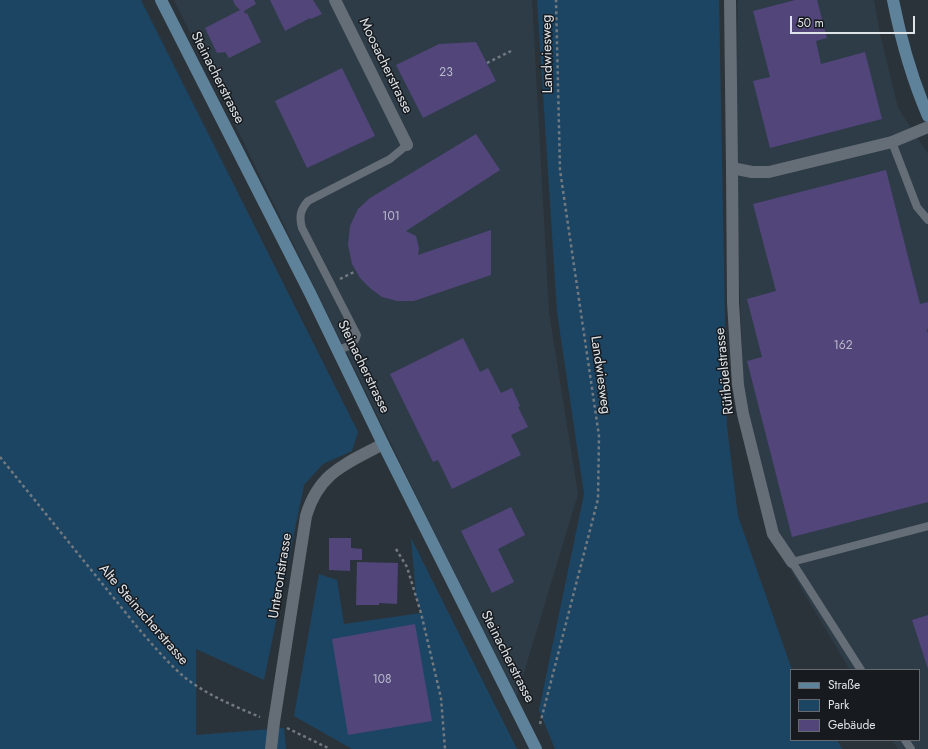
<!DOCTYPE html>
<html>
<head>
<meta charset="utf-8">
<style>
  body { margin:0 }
  #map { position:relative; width:928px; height:749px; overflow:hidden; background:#2b333a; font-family:Jost,sans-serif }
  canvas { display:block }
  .legend { position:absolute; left:790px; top:669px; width:130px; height:72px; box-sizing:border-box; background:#171a1e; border:1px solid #666a6e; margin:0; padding:5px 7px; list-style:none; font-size:12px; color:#dde3e7 }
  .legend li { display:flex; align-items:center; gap:8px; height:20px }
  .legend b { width:20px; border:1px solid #666a6e }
  .scale { position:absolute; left:790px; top:16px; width:125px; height:18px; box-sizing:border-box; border:2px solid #dde3e7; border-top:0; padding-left:5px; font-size:12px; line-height:14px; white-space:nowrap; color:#dde3e7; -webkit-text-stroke:3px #171a1e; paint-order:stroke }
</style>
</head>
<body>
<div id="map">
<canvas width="928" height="749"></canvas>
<ul class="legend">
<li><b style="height:5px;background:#5f829b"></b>Straße</li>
<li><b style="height:11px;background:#1c4564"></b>Park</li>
<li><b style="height:11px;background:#51457a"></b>Gebäude</li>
</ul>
<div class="scale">50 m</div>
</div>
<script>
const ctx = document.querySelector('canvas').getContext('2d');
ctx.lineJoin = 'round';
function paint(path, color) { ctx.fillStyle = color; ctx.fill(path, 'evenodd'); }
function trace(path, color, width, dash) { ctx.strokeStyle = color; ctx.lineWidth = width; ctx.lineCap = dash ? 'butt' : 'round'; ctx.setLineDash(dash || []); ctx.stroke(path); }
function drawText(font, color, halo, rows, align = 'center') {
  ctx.font = font + ' Jost,sans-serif'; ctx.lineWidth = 3; ctx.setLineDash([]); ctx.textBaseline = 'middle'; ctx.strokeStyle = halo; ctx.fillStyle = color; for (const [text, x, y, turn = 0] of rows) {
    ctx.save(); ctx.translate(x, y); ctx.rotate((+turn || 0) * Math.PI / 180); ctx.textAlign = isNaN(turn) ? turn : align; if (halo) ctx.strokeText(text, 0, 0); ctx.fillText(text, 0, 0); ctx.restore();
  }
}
paint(new Path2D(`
  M 174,0 L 532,0 L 549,313 L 578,494 L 516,699 Z
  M 738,0 L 874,0 L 880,34 L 898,108 L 928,154 L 928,749 L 898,749 L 892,740 L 919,740 L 919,670 L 850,670 L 782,556 L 744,394 L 735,177 Z`), '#2e3c48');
paint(new Path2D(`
  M 0,0 L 141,0 L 358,432 L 352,451 L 323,464 L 304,485 L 264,680 L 196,649 L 196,735 L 284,728 L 286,749 L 0,749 Z
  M 537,0 L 719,0 L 727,427 L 738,516 L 792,670 L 791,670 L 791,740 L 837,740 L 842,749 L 555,749 L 539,710 L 584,494 L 557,312 Z
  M 411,538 L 517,749 L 352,749 L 294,716 L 319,574 L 337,580 L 344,624 L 421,613 L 416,596 Z`), '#1c4564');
paint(new Path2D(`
  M 233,0 L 254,0 L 256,4 L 244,11 L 245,14 L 247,13 L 261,42 L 229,58 L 225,52 L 217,53 L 205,28 L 240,10 L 235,5 Z
  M 270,0 L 313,0 L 322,14 L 311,19 L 310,18 L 285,31 Z
  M 795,0 L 817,0 L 827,38 L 816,41 L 821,64 L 865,52 L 882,119 L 770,148 L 753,81 L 770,77 L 753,11 Z
  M 476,42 L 496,81 L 423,118 L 396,65 L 439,44 Z
  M 342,68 L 375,136 L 307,168 L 275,101 Z
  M 476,134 L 500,170 L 406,231 L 416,236 L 419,248 L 418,255 L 491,230 L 491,275 L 414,301 L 397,301 L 382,297 L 371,289 L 360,278 L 352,264 L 348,245 L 350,226 L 358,209 L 370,198 Z
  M 886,170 L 920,304 L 928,302 L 928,329 L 927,329 L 928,334 L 928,502 L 792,537 L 747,361 L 762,357 L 747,299 L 776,291 L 753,204 Z
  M 463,338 L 480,372 L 488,368 L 501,393 L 512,388 L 520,406 L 518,407 L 528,427 L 511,435 L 521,455 L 452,489 L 438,460 L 433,462 L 390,374 Z
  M 511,507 L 525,535 L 498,549 L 514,582 L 492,593 L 461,531 Z
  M 329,538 L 351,538 L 351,548 L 362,549 L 362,560 L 350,560 L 350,571 L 329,570 Z
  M 357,562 L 398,563 L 397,604 L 379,603 L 379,605 L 356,605 Z
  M 928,615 L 928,669 L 912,620 Z
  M 415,624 L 432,721 L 348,735 L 332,639 Z`), '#51457a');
trace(new Path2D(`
  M 487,63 L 511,51
  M 340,279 L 356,271
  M 0,457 L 138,628 C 152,644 166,661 182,675 C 204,694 234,706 260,717
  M 396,549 L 407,567 L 421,613 L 441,698 L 445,749
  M 540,724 L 598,499 L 599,436 L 560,170 L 556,0
  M 287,728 L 330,749`), '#72797f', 2.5, [3, 3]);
trace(new Path2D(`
  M 892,142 L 917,207 L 928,220
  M 338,350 C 346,347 355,345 357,335 L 302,228 C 299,217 300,210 308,201 L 390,159 L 407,145
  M 861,670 L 792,562 L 928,526
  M 905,740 L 911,749`), '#656e77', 8);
trace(new Path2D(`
  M 335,0 L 407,145
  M 730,0 L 732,168 L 752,172 L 769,172 L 892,142 L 928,127
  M 732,168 L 733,302 L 738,385 L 743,414 L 773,534 L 792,562
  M 271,749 L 274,722 L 306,516 C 319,472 346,464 383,444`), '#656e77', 12);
trace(new Path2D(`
  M 161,0 L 310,293 L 383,444 L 536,749
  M 893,0 C 901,40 912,79 928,116`), '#5f829b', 12);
drawText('12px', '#babccc', null, [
  ["23",446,73],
  ["101",391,217],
  ["162",843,346],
  ["108",382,680]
]);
drawText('14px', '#dde3e7', '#171a1e', [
  ["Landwiesweg",548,54,-91],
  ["Moosacherstrasse",385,66,64],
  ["Steinacherstrasse",217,78,63],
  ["Steinacherstrasse",363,367,64],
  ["Rütibüelstrasse",725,371,-96],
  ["Landwiesweg",600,375,82],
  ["Unterortstrasse",281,576,-81],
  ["Alte Steinacherstrasse",143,615,49],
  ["Steinacherstrasse",507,657,63]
]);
</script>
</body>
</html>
